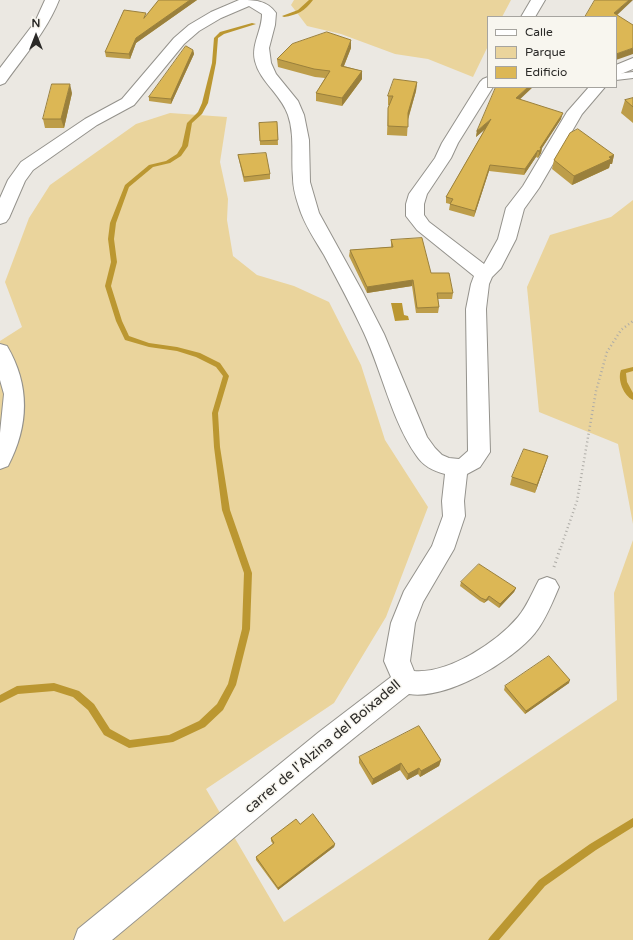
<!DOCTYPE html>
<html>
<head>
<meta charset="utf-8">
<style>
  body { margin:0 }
  #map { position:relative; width:633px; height:940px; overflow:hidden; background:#ebe8e2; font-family:"Varela Round",sans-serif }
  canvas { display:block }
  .legend { position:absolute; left:487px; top:16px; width:130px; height:72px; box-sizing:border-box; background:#f8f6ef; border:1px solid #a6a49f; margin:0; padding:5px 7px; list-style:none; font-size:12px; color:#2b2a28 }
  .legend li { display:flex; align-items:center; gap:8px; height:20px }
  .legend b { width:20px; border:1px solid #a6a49f }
  .north { position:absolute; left:16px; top:16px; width:40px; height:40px; -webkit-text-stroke:3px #f8f6ef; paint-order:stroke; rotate:0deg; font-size:11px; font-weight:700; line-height:16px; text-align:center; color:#2b2a28 }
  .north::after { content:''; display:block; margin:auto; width:14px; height:18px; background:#2b2a28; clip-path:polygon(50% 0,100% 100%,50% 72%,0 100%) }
</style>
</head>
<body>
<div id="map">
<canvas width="633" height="940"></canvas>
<ul class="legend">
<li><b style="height:5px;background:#fff"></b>Calle</li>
<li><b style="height:11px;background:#ead49c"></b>Parque</li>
<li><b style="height:11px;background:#dcb755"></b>Edificio</li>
</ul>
<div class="north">N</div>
</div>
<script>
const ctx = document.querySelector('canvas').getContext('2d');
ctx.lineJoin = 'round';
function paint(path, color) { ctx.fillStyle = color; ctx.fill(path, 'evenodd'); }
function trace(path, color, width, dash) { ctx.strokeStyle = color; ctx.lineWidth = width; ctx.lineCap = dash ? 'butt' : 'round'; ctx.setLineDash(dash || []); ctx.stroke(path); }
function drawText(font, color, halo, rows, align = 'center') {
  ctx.font = font + ' "Varela Round",sans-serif'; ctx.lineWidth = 3; ctx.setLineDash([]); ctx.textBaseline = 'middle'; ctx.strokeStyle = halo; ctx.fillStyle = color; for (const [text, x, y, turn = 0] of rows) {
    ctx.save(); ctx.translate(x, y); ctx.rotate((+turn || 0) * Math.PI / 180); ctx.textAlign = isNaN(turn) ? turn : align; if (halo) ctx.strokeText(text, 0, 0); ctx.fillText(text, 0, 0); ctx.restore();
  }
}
paint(new Path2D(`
  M 294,0 L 511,0 L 502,17 L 488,17 L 488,46 L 473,77 L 428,59 L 395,54 L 341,34 L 307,26 L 291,5 Z
  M 170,113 L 227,117 L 220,162 L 228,199 L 227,220 L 233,256 L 257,275 L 294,286 L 329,302 L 361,365 L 385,440 L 428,507 L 386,617 L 334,703 L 206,789 L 284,922 L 617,700 L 614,593 L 633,540 L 633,940 L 0,940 L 0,341 L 22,327 L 5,282 L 29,218 L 50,185 L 136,124 Z
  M 633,200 L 633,524 L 618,444 L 539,412 L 527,287 L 550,235 L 611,217 Z`), '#ead49c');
paint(new Path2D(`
  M 391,303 L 402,303 L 404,315 L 408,316 L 409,320 L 395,321 Z`), '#bb9731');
paint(new Path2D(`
  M 309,0 L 313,0 C 305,11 297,15 284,17 L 282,16 L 298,10 Z
  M 252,23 L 256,24 L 224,34 L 218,38 L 216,63 L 208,103 L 202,114 L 192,123 L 188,146 L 181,156 L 170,163 L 153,167 L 129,187 L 116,223 L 114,239 L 117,262 L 111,286 L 122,321 L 129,336 L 149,343 L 177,347 L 200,353 L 220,363 L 229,376 L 218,413 L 220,447 L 230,510 L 252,573 L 250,629 L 236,685 L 223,710 L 205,727 L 173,742 L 129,748 L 104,735 L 88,710 L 73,697 L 54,691 L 18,694 L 0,703 L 0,695 L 17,686 L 54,683 L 76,690 L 79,691 L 94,704 L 110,729 L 130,740 L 169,735 L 199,721 L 217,704 L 228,684 L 242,629 L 244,573 L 222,510 L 214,447 L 212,413 L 223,376 L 216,367 L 196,357 L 177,351 L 149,347 L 125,340 L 116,321 L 105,286 L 111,262 L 108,239 L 110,223 L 125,185 L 149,165 L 166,161 L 177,154 L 182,146 L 187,123 L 198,112 L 202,103 L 212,63 L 214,38 L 220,32 Z
  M 633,367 L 633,371 L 626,373 L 627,382 L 633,393 L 633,400 C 624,396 617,380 621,370 Z
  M 633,818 L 633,827 L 596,850 L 545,886 L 499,940 L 488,940 L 490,937 L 539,880 L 590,844 Z`), '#bb9731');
const service = new Path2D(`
  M 633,72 L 633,78 L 616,80 L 616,74 Z`);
const minor = new Path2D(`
  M 239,0 C 254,0 267,0 276,13 L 275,25 L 269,48 L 271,63 L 276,74 L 298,101 L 304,115 L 309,140 L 310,182 L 319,213 L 362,291 L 384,334 L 427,437 L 435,448 L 442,455 L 449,458 L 459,459 L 468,451 L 466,309 L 471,284 L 474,276 L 417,230 L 406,216 L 406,204 L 409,194 L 435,158 L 442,143 L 480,82 L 483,79 L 488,77 L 488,87 L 493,87 L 458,143 L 451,158 L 427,194 L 424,204 L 424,215 L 429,222 L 484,264 L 498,239 L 506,208 L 523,186 L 567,112 L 589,87 L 605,87 L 582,114 L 539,188 L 524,209 L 516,239 L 501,268 L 492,277 L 489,284 L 486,309 L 490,452 L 480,467 L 467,474 L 464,501 L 465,516 L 454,549 L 423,602 L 415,623 L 410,661 L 414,671 C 448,674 496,643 518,617 C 527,606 532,593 539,580 L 547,577 L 555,580 L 559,587 C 552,603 546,619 535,633 C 511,662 447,700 409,694 C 308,773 211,858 112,940 L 74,940 L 78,929 L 319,732 L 391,677 L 384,661 L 391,623 L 404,591 L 432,546 L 443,516 L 442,501 L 445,474 C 433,471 423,466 416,455 C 392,421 382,372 364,333 C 352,307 338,281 324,255 C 315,240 304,224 299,207 C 296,198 293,188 293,178 C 291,157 295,135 288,115 C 281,94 260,82 255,61 C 251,44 262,31 262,14 L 249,6 L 221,18 L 199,31 L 184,44 L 134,105 L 97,125 L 33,170 L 25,181 L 9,218 L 6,222 L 0,224 L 0,198 L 8,180 L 21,162 L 85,119 L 122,99 L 174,38 L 189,25 L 211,12 Z
  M 531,0 L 545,0 L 535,17 L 521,17 Z
  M 633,58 L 633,69 L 616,76 L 616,65 Z`);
const tertiary = new Path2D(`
  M 45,0 L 59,0 C 47,31 24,56 5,83 L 0,85 L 0,68 L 35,22 Z
  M 0,344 L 7,346 C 30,385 29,426 8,466 L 0,469 L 0,433 L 4,394 L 0,380 Z`);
trace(service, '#94928c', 2);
trace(minor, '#94928c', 2);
trace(tertiary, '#94928c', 2);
trace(new Path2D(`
  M 561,547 L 577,501 L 596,391 L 607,352 L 621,330 L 633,321`), '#aeaca7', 2.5, [1, 3]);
trace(new Path2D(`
  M 554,567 L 561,546`), '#aeaca7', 3, [1, 3.5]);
paint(service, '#fff');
paint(minor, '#fff');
paint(tertiary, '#fff');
paint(new Path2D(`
  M 159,0 L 197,0 L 136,43 L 130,59 L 106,57 L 105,52 L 146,16 Z
  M 351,48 L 344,66 L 362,71 L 362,79 L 342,106 L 316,101 L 316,93 L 325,78 L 315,77 L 278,67 L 277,59 Z
  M 193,50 L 194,54 L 171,104 L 149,101 L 149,97 Z
  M 417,82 L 416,91 L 408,120 L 407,136 L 387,135 L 388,108 L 389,105 L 388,105 L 388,96 Z
  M 72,93 L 64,128 L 45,128 L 43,119 Z
  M 633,98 L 633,123 L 621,113 L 625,100 Z
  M 520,99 L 561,119 L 542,148 L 541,153 L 538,158 L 536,157 L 524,175 L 489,171 L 474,217 L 449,210 L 450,204 L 446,203 L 446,197 L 485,129 L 476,137 L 477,131 Z
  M 277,122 L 278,145 L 260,145 L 259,123 Z
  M 238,155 L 270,174 L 270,179 L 244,182 L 239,160 Z
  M 614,155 L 612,164 L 610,164 L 609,168 L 572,185 L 552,169 L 554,160 Z
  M 391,240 L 431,273 L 453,293 L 452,299 L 438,299 L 439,307 L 438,313 L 416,313 L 412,286 L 367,293 L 349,256 L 350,250 L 391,247 Z
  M 545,465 L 535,493 L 510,485 L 512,477 Z
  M 461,582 L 516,588 L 514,592 L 499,608 L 488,600 L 484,603 L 480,601 L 460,586 Z
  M 569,683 L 525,714 L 504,690 L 505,686 Z
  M 359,757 L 441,760 L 439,766 L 420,777 L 418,774 L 407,780 L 400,770 L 372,785 L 359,763 Z
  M 300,824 L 335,844 L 334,847 L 278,890 L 256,860 L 256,857 L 273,844 L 271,841 L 271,838 Z`), '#bd9d49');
paint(new Path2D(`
  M 190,0 L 197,0 L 136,43 L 130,59 L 129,54 L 136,38 Z
  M 629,0 L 633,0 L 615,17 L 614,13 Z
  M 351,40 L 351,48 L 341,73 L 341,66 Z
  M 633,48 L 633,54 L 616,60 L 616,54 Z
  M 193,50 L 194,54 L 171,104 L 171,99 Z
  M 362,71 L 362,79 L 342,106 L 342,98 Z
  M 417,82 L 416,91 L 407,122 L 408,113 Z
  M 70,84 L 72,93 L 64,128 L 61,119 Z
  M 528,87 L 533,87 L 515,104 L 516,98 Z
  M 563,113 L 561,119 L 542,148 L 541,153 L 538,158 L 540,148 Z
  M 491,119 L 490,125 L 476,137 L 477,131 Z
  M 538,150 L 536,157 L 524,175 L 525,169 Z
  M 614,155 L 612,164 L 610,164 L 609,168 L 572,185 L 574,176 Z
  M 490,165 L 489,171 L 474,217 L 475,211 Z
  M 413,280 L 412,286 L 367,293 L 367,287 Z
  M 548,456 L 545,465 L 535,493 L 537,485 Z
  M 516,588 L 514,592 L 499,608 L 500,604 Z
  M 489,596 L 488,600 L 484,603 L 486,600 Z
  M 570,680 L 569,683 L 525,714 L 526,711 Z
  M 441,760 L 439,766 L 420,777 L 421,771 Z
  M 401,763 L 400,770 L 372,785 L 373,779 Z
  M 419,768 L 418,774 L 407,780 L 408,774 Z
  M 335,844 L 334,847 L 278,890 L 278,888 Z`), '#9a803c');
const building = new Path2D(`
  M 159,0 L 190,0 L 136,38 L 129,54 L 105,52 L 124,10 L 146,13 L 144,18 Z
  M 595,0 L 629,0 L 614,13 L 633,25 L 633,48 L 616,54 L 616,17 L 585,17 Z
  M 327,32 L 351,40 L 341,66 L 362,71 L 342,98 L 316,93 L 330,71 L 314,69 L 277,59 L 292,44 Z
  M 186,46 L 193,50 L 171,99 L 149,97 Z
  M 394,79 L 417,82 L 408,113 L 408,127 L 388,126 L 388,108 L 393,96 L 388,96 Z
  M 52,84 L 70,84 L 61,119 L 43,119 Z
  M 496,87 L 528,87 L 516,98 L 563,113 L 540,148 L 542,146 L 539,152 L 538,150 L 525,169 L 490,165 L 475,211 L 450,204 L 453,199 L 446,197 L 491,119 L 477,131 Z
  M 633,98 L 633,107 L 625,100 Z
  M 277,122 L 278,140 L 260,141 L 259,123 Z
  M 578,129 L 614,155 L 609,157 L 611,159 L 574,176 L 554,160 L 570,133 Z
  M 266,153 L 270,174 L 244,177 L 238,155 Z
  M 422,238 L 431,273 L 449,273 L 453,293 L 437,293 L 439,307 L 417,308 L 413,280 L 367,287 L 350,250 L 393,247 L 391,240 Z
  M 524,449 L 548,456 L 537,485 L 512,477 Z
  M 479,564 L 516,588 L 500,604 L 489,596 L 486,600 L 481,598 L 461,582 Z
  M 549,656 L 570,680 L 526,711 L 505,686 Z
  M 419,726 L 441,760 L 421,771 L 419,768 L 408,774 L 401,763 L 373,779 L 359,757 Z
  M 313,814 L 335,844 L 278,888 L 256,857 L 274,843 L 271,838 L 296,819 L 300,824 Z`);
paint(building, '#dcb755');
trace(building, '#9a803c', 1);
drawText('14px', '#2b2a28', '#f8f6ef', [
  ["carrer de l'Alzina del Boixadell",323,747,-40]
]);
</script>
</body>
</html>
